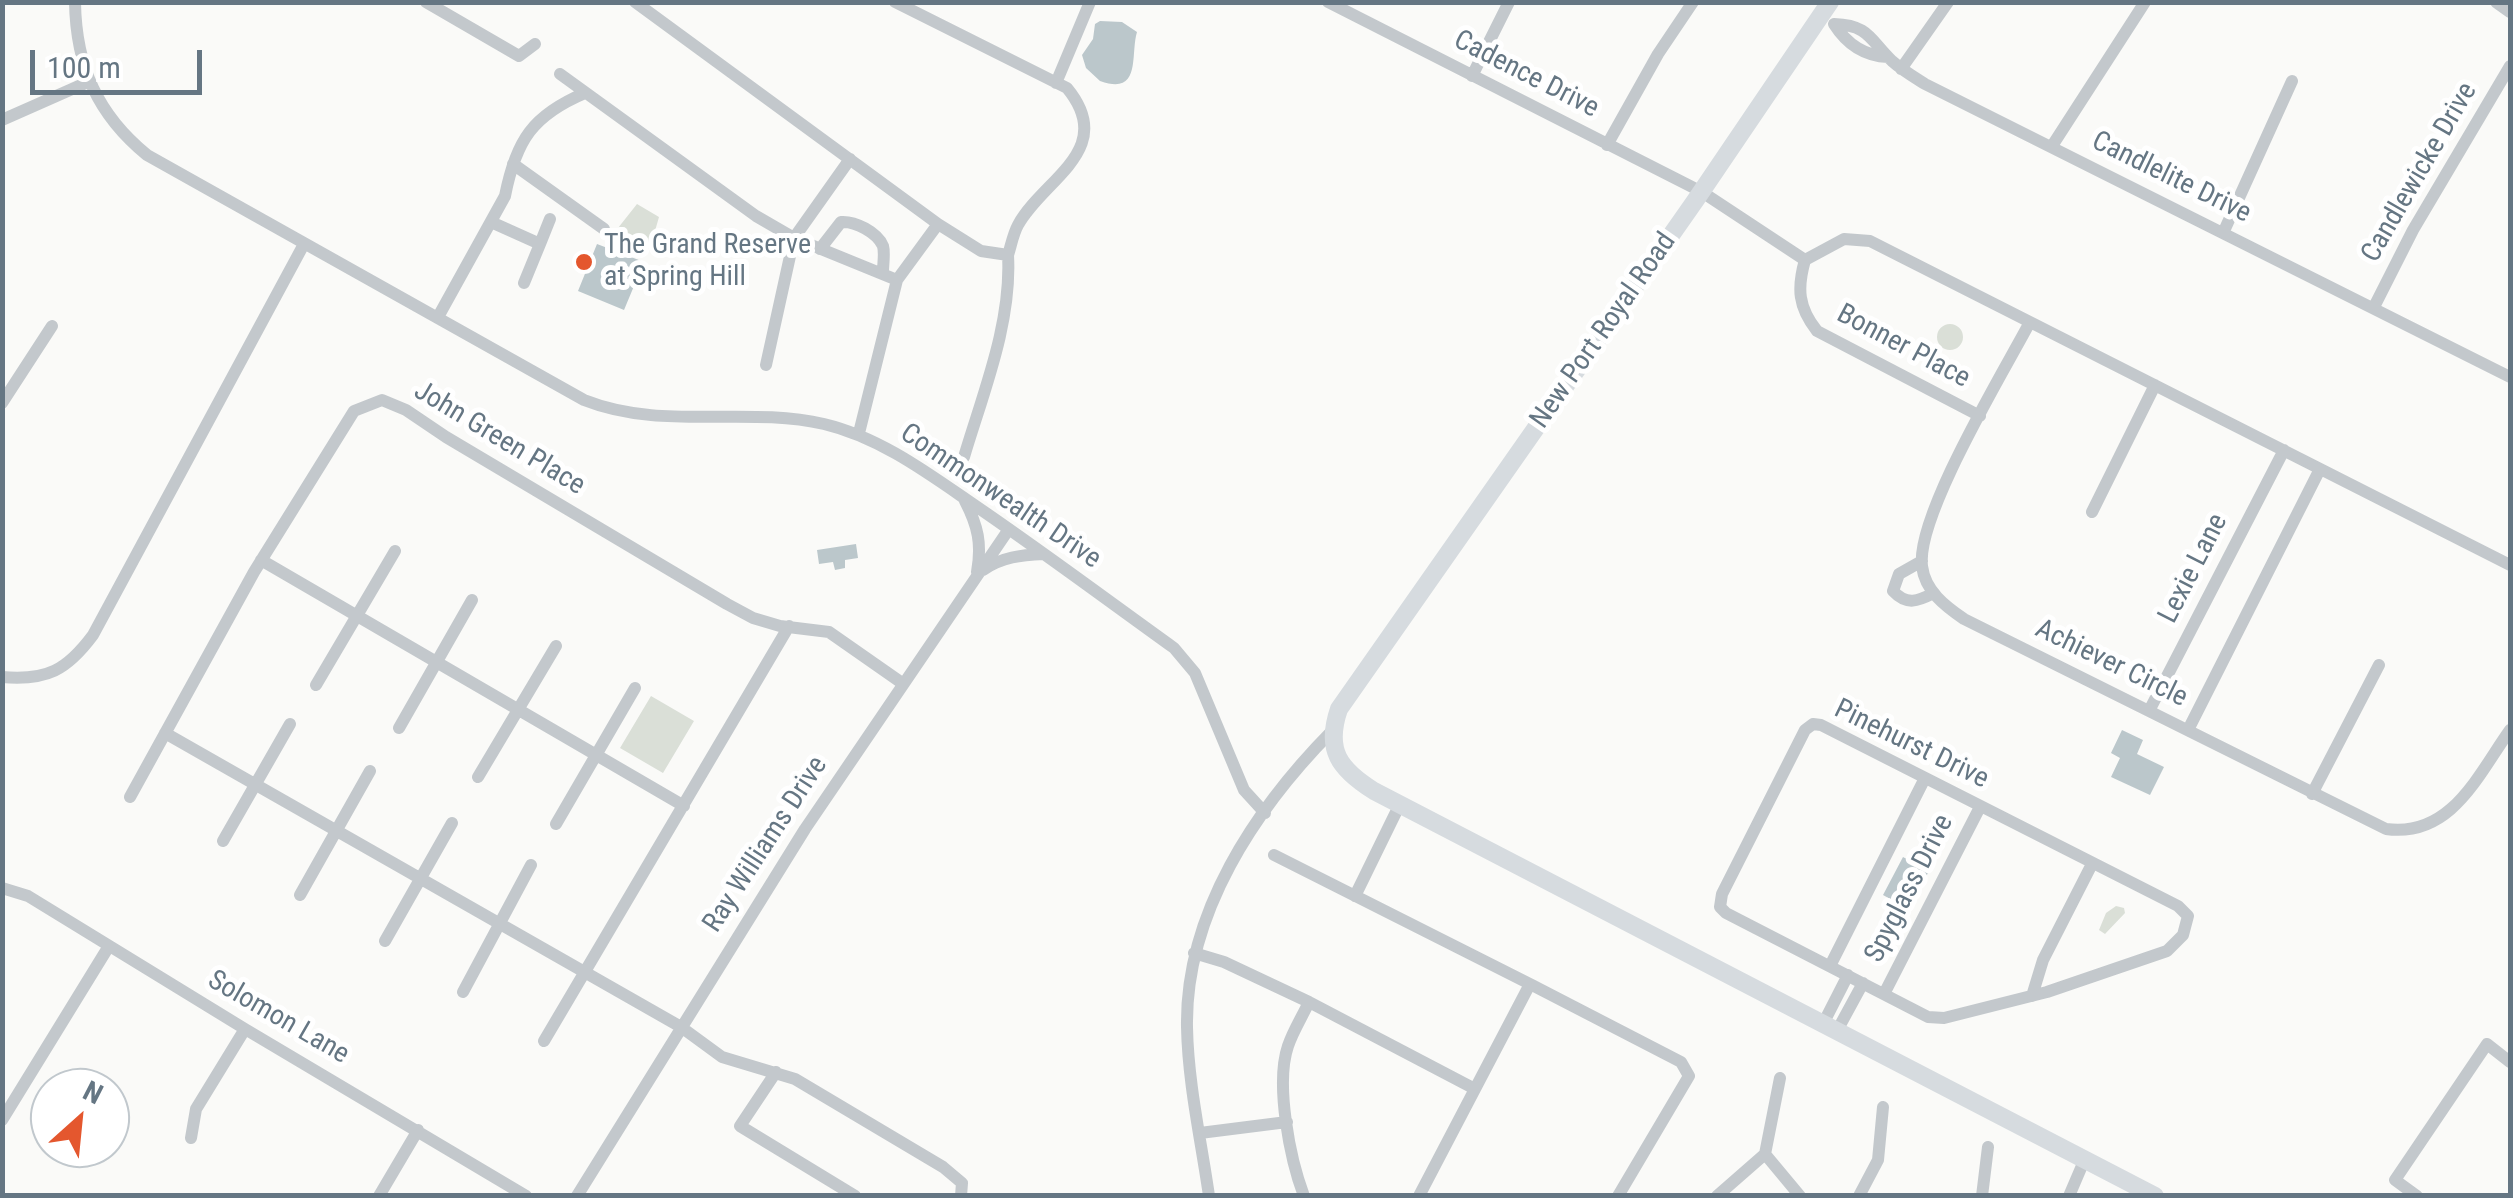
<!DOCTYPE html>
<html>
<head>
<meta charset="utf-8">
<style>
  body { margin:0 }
  #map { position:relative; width:2513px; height:1198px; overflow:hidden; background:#fafaf8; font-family:"Roboto Condensed",sans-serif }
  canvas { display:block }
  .frame { position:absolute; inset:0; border:5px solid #657683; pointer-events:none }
  .north { position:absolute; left:30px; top:1068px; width:100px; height:100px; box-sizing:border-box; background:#fff; border:2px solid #c1c8cd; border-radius:50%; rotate:27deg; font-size:28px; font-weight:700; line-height:40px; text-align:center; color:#657683 }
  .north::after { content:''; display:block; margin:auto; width:35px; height:45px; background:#e4572e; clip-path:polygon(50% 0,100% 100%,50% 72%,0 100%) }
  .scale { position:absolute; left:30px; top:50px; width:172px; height:45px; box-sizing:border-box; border:5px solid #657683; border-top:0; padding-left:12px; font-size:30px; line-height:35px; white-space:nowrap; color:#657683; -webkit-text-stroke:8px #fff; paint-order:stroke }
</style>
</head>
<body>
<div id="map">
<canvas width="2513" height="1198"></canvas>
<div class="frame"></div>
<div class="north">N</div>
<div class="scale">100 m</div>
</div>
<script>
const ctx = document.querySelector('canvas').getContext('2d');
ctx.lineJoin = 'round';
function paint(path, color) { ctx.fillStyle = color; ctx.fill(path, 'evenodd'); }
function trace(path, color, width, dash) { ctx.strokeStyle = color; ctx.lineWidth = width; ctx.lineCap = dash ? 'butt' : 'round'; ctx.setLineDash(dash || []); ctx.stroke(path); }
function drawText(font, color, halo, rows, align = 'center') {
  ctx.font = font + ' "Roboto Condensed",sans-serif'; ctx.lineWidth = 10; ctx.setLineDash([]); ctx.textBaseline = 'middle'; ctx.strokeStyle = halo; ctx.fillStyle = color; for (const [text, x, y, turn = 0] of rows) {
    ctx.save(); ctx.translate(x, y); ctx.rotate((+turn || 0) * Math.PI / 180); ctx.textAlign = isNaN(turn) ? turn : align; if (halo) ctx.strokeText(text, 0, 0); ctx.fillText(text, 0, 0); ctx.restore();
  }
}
paint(new Path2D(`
  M 637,204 L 659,217 L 651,245 L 636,251 L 618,228 Z
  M1937 337a13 13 0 1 1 26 0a13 13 0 1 1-26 0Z
  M 651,696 L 694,721 L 663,773 L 620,748 Z
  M 2116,906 L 2124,908 L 2125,913 L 2105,934 L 2099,930 L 2106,913 Z`), '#dadfd7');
paint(new Path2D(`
  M 1100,21 L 1122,22 L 1137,32 C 1130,55 1142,96 1100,81 L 1086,68 L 1082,55 L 1093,39 L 1095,24 Z
  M 597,244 L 644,262 L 624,310 L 578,291 Z
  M 856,544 L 858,558 L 845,560 L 845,568 L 835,570 L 833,562 L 819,564 L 817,550 Z
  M 2122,730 L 2143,740 L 2137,754 L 2164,767 L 2150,795 L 2111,777 L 2120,758 L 2111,753 Z
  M 1903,857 L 1929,871 L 1902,922 L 1886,913 L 1892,900 L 1883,895 Z`), '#bbc7cb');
trace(new Path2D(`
  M 75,2 C 76,67 98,115 147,155 L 584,400 C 662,431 745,406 824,424 C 883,438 933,477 983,511 C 1047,555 1110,602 1174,648 L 1195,673 L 1244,790 L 1265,813
  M 426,2 L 519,56 L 535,44
  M 635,2 L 938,224
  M 895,2 L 1067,88 C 1118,150 1043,179 1018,225 C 1013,234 1011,246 1008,255
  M 1328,2 L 1702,192 L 1805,260 L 1844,239 L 1870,241 L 2030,322
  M 2496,2 L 2510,12
  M 1888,57 C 1864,56 1846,43 1834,24 C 1869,25 1870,40 1892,61 C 1902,70 1914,77 1925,84 L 2510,377
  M 1901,69 L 1948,2
  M 560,74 L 756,216 L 794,238 L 766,365
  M 1472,76 L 1509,2
  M 1056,83 L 1090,2
  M 2,120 L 88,82
  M 1607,145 L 1658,54 L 1693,2
  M 2052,146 L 2145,2
  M 850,159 L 794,238 L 897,280
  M 513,164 L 604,229
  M 491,222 L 540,244 L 524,283
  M 2224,231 L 2292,81
  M 540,244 L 550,219
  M 820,249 L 841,222 C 855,221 877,232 883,246 C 885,253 883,264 883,271
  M 1805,260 C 1797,288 1798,307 1817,331 L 1980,416
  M 2374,307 L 2413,230 L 2510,66
  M 438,317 L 505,196 C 516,140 533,115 585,93
  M 2,403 L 52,326
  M 859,433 L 897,280 L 938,224 L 981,251 L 1008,255 C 1012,323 983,393 964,457
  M 965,501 C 978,526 982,544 977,572
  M 2092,512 L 2155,385
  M 261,560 L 684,806
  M 1922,561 L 1899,574 L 1893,591 C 1907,606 1918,601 1934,593
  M 2510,565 L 2030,322 C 2003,373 1916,516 1922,566 C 1925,591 1945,606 1964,619 L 2386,829 C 2451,838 2478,775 2510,730
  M 983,570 C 1002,557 1021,555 1044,554
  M 2,677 C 47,681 67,670 93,635 L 304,244
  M 316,685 L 395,551
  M 2149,711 L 2284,450
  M 1813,724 L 1821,725 L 2178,906 L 2188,916 L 2183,935 L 2167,951 L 2047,992 L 1944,1018 L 1928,1017 L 1726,913 L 1720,907 L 1722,894 L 1805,730 Z
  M 399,728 L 472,600
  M 2188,730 L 2320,469
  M 165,733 L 681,1027 L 722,1057 L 795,1079 L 943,1167 L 962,1183 L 961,1196
  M 478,777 L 556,646
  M 2312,794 L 2379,665
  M 130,797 L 254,572 L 354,411 L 382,400 L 406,410 L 446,437 L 727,604 L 753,618 L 780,626 L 829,632 L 902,683
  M 556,824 L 635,688
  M 223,841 L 290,724
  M 2,888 L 28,896 L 245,1029 L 526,1196
  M 300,895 L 370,771
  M 1355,896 L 1400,804
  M 385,941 L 452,823
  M 1194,953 L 1224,962 L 1309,1002 L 1475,1089 L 1530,984 L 1274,855
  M 1830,966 L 1925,778
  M 1530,984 L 1681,1062 L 1689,1076 L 1618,1196
  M 463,992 L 531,865
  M 1884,994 L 1980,807
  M 2032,996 L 2043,960 L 2092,864
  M 1824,1022 L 1848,975
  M 1838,1029 L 1863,983
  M 544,1041 L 789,626
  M 776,1072 L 740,1126 L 855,1196
  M 2,1120 L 109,946
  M 1200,1133 L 1287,1122
  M 191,1138 L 196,1109 L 245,1029
  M 1765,1154 L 1780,1078
  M 1765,1154 L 1800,1196
  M 379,1196 L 418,1130
  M 577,1196 L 805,829 L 1009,529
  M 1209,1196 C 1201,1140 1188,1083 1187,1027 C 1185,914 1255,809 1332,731
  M 1304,1196 C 1290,1159 1275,1084 1288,1046 C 1293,1031 1302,1017 1309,1002
  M 1419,1196 L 1475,1089
  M 1717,1196 L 1765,1154
  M 1859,1196 L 1878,1160 L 1883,1107
  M 1982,1196 L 1988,1147
  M 2069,1196 L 2084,1161
  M 2417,1196 L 2395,1180 L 2487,1044 L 2510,1062`), '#c3c8cc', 12);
trace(new Path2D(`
  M 1830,2 L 1695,201 L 1339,709 C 1325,750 1339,769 1374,791 L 2155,1196`), '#d6dbdf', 18);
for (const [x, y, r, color] of [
  [584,262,10,"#e4572e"]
]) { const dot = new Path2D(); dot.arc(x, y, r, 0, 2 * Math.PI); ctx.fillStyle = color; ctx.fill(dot); trace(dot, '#fff', 4); }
drawText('28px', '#657683', '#fff', [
  ["Cadence Drive",1526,75,27],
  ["Candlewicke Drive",2420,173,-60],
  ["Candlelite Drive",2171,178,26],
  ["New Port Royal Road",1604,331,-55],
  ["Bonner Place",1903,347,28],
  ["John Green Place",499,439,31],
  ["Commonwealth Drive",1000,497,34],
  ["Lexie Lane",2194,569,-63],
  ["Achiever Circle",2111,664,26],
  ["Pinehurst Drive",1911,745,26],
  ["Ray Williams Drive",766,845,-57],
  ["Spyglass Drive",1910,889,-63],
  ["Solomon Lane",278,1018,30]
]);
drawText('28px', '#657683', '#fff', [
  ["The Grand Reserve",604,246],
  ["at Spring Hill",604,278]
], 'left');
</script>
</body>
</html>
